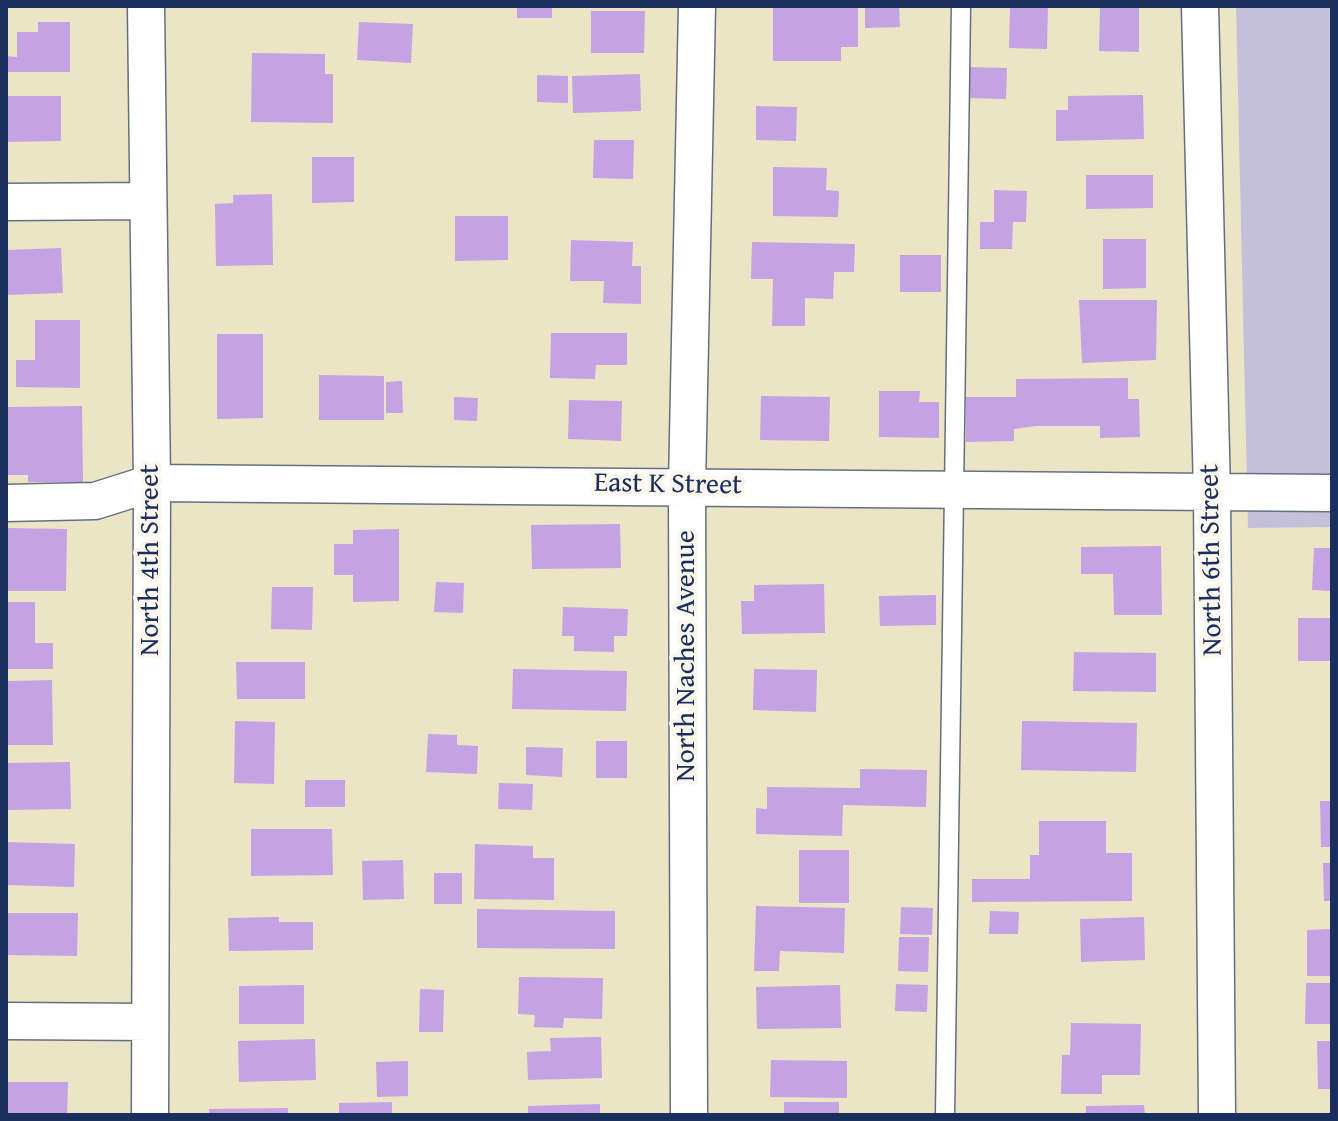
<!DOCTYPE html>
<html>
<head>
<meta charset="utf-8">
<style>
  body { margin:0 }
  #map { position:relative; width:1338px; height:1121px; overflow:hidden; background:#ebe5c5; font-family:"Gentium Book Plus",serif }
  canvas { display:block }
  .frame { position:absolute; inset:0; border:8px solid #1b2f5e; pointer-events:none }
</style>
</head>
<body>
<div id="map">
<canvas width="1338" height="1121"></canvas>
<div class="frame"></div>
</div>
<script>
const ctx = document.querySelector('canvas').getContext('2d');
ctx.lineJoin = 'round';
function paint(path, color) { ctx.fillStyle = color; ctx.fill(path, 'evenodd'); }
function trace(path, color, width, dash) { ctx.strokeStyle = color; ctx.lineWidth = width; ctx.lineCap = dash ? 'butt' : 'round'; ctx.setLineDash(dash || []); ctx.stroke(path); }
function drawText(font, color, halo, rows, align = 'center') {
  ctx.font = font + ' "Gentium Book Plus",serif'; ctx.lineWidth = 8; ctx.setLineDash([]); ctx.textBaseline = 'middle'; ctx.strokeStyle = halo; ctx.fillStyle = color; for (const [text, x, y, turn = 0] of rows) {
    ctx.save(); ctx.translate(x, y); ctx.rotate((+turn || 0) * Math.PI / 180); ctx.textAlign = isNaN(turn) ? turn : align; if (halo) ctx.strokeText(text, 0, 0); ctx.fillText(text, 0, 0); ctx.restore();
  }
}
paint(new Path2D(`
  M 1236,6 L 1332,6 L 1332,527 L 1248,528 Z`), '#c5c0da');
paint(new Path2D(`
  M 517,6 L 552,6 L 552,18 L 517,18 Z
  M 773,6 L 858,6 L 858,47 L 841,47 L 841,61 L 773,61 Z
  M 865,6 L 899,6 L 900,27 L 865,28 Z
  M 1010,6 L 1048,6 L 1047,49 L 1009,48 Z
  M 1100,6 L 1139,6 L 1139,52 L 1099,51 Z
  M 591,11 L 645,11 L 644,53 L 591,53 Z
  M 38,22 L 70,22 L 70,72 L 6,72 L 6,56 L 17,57 L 17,32 L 38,32 Z
  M 359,22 L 413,24 L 411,63 L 357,60 Z
  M 252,53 L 325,54 L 325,74 L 333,74 L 333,123 L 251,122 Z
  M 966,67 L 1007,68 L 1006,99 L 966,98 Z
  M 640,74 L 641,111 L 573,113 L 572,76 Z
  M 537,75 L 568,76 L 568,103 L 537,102 Z
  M 1143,95 L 1144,139 L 1056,141 L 1056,110 L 1068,110 L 1068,96 Z
  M 6,96 L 61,96 L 61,141 L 6,142 Z
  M 756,106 L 797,107 L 796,141 L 756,140 Z
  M 594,140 L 634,140 L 633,179 L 593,178 Z
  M 312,157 L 354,157 L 354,202 L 312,203 Z
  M 773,167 L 827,168 L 826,190 L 839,191 L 838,217 L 773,216 Z
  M 1086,175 L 1153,175 L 1153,208 L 1086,209 Z
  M 994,190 L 1027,191 L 1026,222 L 1013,222 L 1012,249 L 980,249 L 980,222 L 994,222 Z
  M 272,194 L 273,265 L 216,266 L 215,204 L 233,203 L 233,195 Z
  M 455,216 L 508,216 L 508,260 L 455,261 Z
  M 1103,239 L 1146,239 L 1146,288 L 1103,289 Z
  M 571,240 L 633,242 L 632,266 L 641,266 L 641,304 L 603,303 L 604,281 L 570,281 Z
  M 752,242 L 855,244 L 854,272 L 834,272 L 833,299 L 805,298 L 805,326 L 772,326 L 773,279 L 751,279 Z
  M 61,248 L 63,293 L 6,295 L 6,250 Z
  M 900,255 L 941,255 L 941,292 L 900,292 Z
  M 1079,300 L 1157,300 L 1156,360 L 1082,363 Z
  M 35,320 L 80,320 L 80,388 L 16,387 L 16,360 L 35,360 Z
  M 551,333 L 627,333 L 627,365 L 596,365 L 595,379 L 550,378 Z
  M 217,334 L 263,334 L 263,418 L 217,419 Z
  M 319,375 L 384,376 L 384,420 L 319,420 Z
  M 1128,378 L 1128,399 L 1139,399 L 1140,437 L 1100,438 L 1100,426 L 1036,426 L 1014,429 L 1014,441 L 966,442 L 966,397 L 1016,397 L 1016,379 Z
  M 402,381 L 403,413 L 386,413 L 386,382 Z
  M 879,391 L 920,391 L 919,402 L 939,402 L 939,438 L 879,437 Z
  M 761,396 L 830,397 L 829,441 L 760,440 Z
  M 454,397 L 478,398 L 477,421 L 454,420 Z
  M 569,400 L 622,401 L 621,441 L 568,439 Z
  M 82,406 L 83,482 L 28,482 L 28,475 L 6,475 L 6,407 Z
  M 620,524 L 621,568 L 532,569 L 531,525 Z
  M 6,528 L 67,529 L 66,591 L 6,591 Z
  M 399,529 L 399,601 L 353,602 L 353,575 L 334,575 L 334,544 L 353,544 L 353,530 Z
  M 1161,546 L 1162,615 L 1114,615 L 1113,574 L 1081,574 L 1081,547 Z
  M 1314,548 L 1332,548 L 1332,591 L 1312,590 Z
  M 436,582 L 464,583 L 463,613 L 434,612 Z
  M 824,584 L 825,633 L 742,634 L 741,601 L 754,601 L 754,585 Z
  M 272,587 L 313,587 L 312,630 L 271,629 Z
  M 936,595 L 936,625 L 880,626 L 879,596 Z
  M 6,602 L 35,602 L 35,643 L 53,643 L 53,669 L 6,669 Z
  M 563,607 L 628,609 L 627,636 L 614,636 L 614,652 L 574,651 L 574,636 L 562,636 Z
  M 1298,618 L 1332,618 L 1332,661 L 1298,661 Z
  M 1074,652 L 1156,653 L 1156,692 L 1073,691 Z
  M 236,662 L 305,662 L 305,699 L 237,699 Z
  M 513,669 L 627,671 L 626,711 L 512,709 Z
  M 754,669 L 817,670 L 816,712 L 753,710 Z
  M 52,680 L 53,745 L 6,745 L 6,681 Z
  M 235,721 L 275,722 L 274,784 L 234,783 Z
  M 1022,721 L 1137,723 L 1136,772 L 1021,770 Z
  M 428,734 L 457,735 L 457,745 L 478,746 L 477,774 L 426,772 Z
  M 596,741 L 627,741 L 627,778 L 596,778 Z
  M 526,747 L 563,748 L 562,777 L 526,775 Z
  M 70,762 L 71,809 L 6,810 L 6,763 Z
  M 860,769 L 927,770 L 926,807 L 843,805 L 842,836 L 756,834 L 756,808 L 767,809 L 767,787 L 860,788 Z
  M 305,780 L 345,780 L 345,807 L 305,807 Z
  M 499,783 L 533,784 L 532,810 L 498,809 Z
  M 1320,801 L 1332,801 L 1332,847 L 1321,847 Z
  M 1039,821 L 1106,821 L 1106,853 L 1132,853 L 1132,901 L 972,902 L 972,879 L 1030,879 L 1030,855 L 1039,855 Z
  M 251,829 L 332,829 L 333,875 L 251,876 Z
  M 6,842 L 75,844 L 74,887 L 6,885 Z
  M 475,844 L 533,846 L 533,858 L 554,858 L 554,900 L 474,899 Z
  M 799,850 L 849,850 L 849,903 L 799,903 Z
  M 403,860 L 404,899 L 363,900 L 362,861 Z
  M 1323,863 L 1332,863 L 1332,901 L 1324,901 Z
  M 434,873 L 462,873 L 462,904 L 434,904 Z
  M 756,906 L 845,908 L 844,953 L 780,951 L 779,971 L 754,971 Z
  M 901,907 L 933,908 L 932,935 L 900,934 Z
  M 477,909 L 615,911 L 615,949 L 477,948 Z
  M 990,911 L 1019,912 L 1018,934 L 989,934 Z
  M 6,913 L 78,913 L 77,956 L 6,955 Z
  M 279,917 L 279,922 L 313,922 L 313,950 L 229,951 L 228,918 Z
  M 1144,917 L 1145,960 L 1081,962 L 1080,919 Z
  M 1332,929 L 1332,976 L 1307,976 L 1307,930 Z
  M 899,937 L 929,937 L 928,972 L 898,971 Z
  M 519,977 L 603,978 L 602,1019 L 564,1018 L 563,1028 L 534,1027 L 535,1015 L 518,1014 Z
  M 1306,983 L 1332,983 L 1332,1024 L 1305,1024 Z
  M 896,984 L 928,985 L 927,1012 L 895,1011 Z
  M 304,985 L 304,1024 L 239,1024 L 239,986 Z
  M 840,985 L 841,1028 L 757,1029 L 756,987 Z
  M 420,989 L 444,990 L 443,1032 L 419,1032 Z
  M 1071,1023 L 1141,1024 L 1140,1075 L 1102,1075 L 1102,1094 L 1061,1094 L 1062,1055 L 1070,1055 Z
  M 601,1037 L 602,1078 L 528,1080 L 527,1052 L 551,1051 L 550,1038 Z
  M 315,1039 L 316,1080 L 239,1082 L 238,1041 Z
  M 1317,1041 L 1332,1041 L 1332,1089 L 1318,1089 Z
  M 771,1060 L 847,1061 L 847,1098 L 770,1097 Z
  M 408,1061 L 408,1096 L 377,1097 L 376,1062 Z
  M 6,1082 L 68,1082 L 67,1115 L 6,1115 Z
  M 392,1102 L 392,1115 L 339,1115 L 339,1103 Z
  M 784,1102 L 839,1102 L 839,1115 L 784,1115 Z
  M 600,1104 L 600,1115 L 528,1115 L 528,1106 Z
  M 1144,1105 L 1145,1115 L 1086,1115 L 1086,1106 Z
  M 288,1108 L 288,1115 L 209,1115 L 209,1109 Z`), '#c4a2e4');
const service = new Path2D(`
  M 945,1115 L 961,6`);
const minor = new Path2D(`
  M 146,6 L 152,483 L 150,1115
  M 1200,6 L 1212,493 L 1217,1115
  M 6,202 L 147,201
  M 6,503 L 95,501 L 152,483 L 1332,493
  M 6,1021 L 150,1022
  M 689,1115 L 687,485 L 697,6`);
trace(service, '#646f82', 21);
trace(minor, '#646f82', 39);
trace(service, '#fff', 18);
trace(minor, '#fff', 36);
drawText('28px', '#1b2f5e', '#fbf7ec', [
  ["East K Street",668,485,1],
  ["North 4th Street",151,560,-90],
  ["North 6th Street",1212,560,-91],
  ["North Naches Avenue",687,656,-90]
]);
</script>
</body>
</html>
